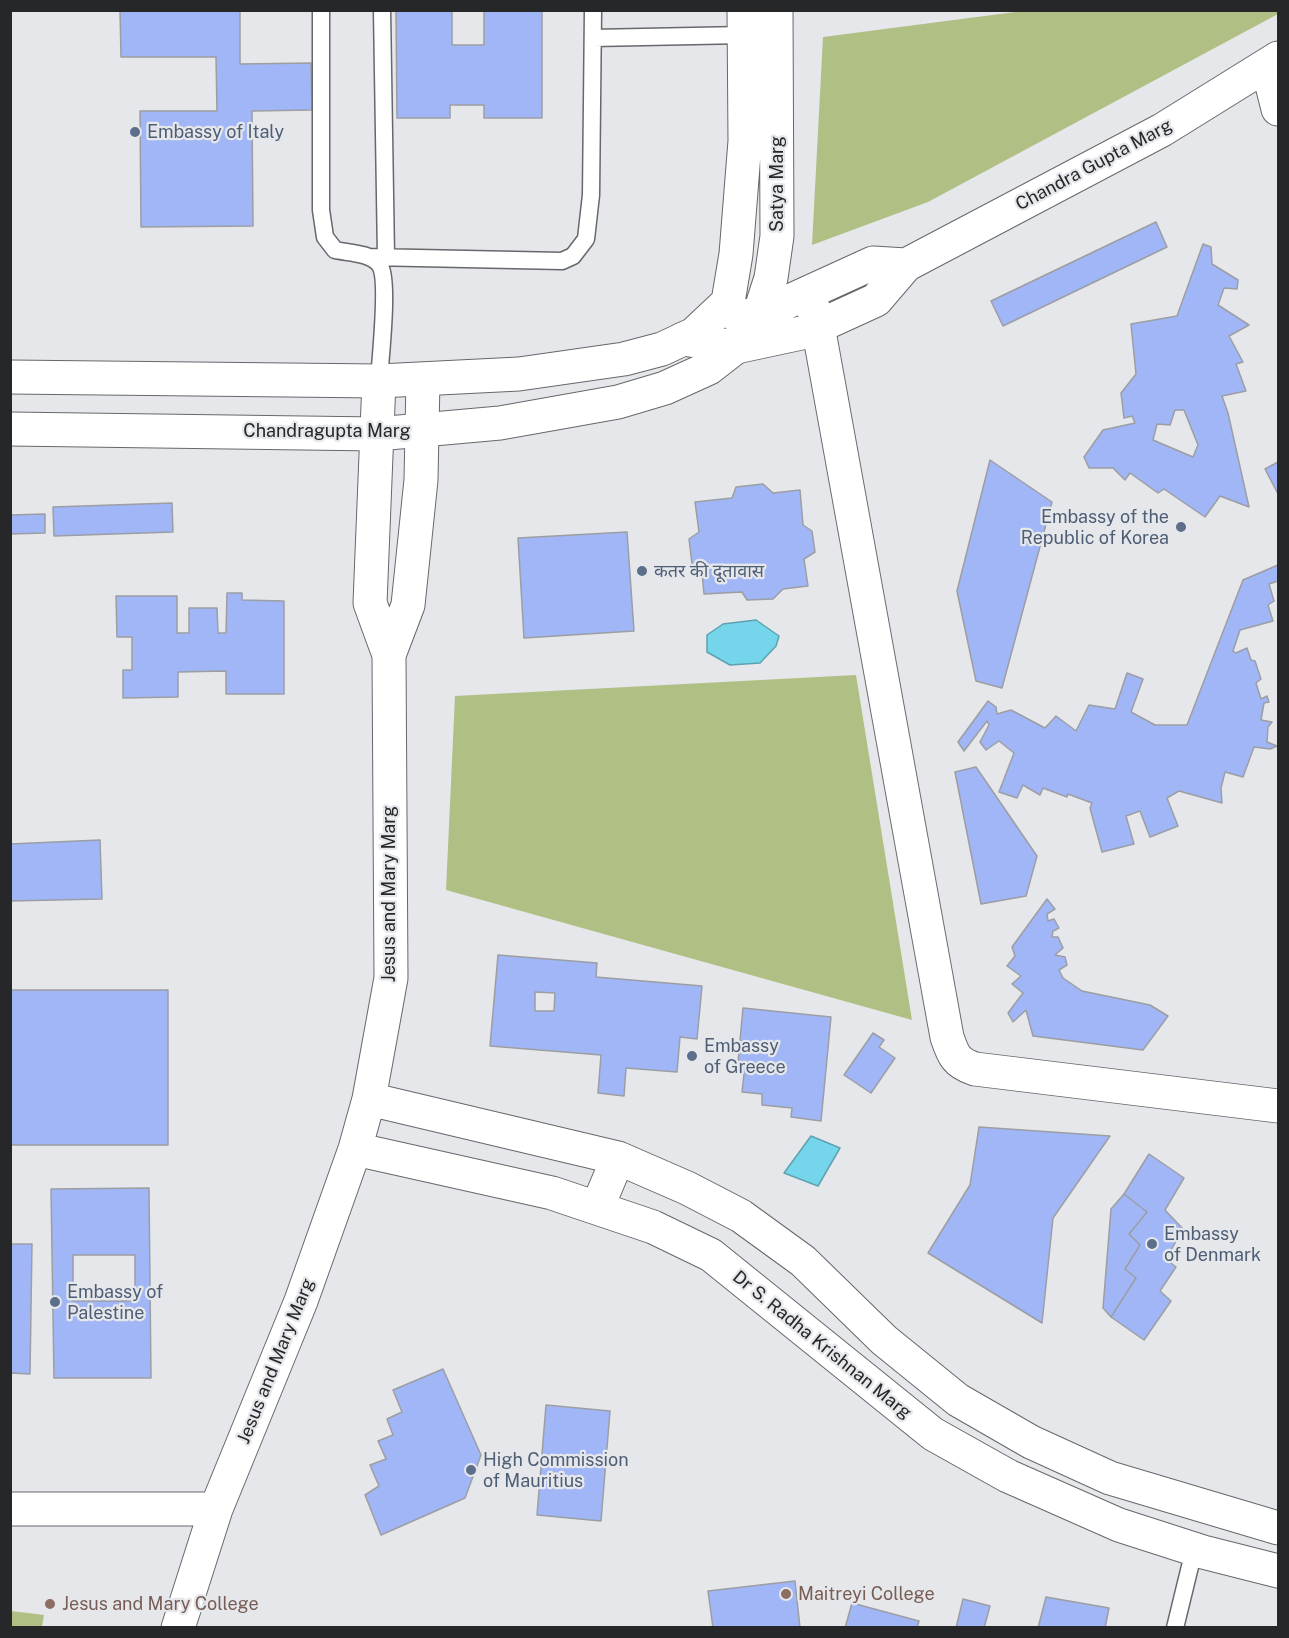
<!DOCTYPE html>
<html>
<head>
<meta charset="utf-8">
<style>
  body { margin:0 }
  #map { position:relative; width:1289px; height:1638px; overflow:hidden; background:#e5e7eb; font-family:"Public Sans",sans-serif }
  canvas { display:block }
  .frame { position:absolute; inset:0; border:12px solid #262728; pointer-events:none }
</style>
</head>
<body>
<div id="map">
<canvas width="1289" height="1638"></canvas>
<div class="frame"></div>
</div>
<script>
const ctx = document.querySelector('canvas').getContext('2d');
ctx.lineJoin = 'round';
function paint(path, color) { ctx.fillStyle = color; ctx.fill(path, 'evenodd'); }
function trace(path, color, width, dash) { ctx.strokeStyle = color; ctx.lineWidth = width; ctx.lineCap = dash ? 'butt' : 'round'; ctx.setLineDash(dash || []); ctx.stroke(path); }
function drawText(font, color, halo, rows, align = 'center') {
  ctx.font = font + ' "Public Sans","Noto Sans Devanagari",sans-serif'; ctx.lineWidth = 4.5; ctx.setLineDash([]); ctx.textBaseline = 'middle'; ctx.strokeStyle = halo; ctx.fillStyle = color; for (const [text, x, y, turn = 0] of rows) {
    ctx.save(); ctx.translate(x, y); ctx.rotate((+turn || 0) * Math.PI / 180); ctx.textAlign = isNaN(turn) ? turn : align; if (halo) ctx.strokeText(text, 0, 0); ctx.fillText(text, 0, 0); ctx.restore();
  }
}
paint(new Path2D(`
  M 1023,11 L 1278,10 L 1278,14 L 928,202 L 812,245 L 823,37 Z
  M 856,675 L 912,1020 L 446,890 L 455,696 Z
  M 11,1611 L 44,1615 L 42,1627 L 11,1627 Z`), '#b0c085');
const water = new Path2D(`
  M 756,620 L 779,636 L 776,646 L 760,663 L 730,665 L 707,652 L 707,635 L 723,624 Z
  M 811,1136 L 840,1148 L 818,1186 L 784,1173 Z`);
paint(water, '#75d6eb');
trace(water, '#5da2b0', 1.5);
const building = new Path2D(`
  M 120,10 L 240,10 L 240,64 L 311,63 L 312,110 L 252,111 L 253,226 L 141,227 L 140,111 L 217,111 L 216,57 L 121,57 Z
  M 396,10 L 542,10 L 542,118 L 484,118 L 484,105 L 450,105 L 450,118 L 397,118 ZM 452,11 L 484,11 L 484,45 L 452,45 Z
  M 1156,222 L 1167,247 L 1003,326 L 991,301 Z
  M 1203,244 L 1211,247 L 1212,264 L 1238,280 L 1237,289 L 1224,288 L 1218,305 L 1249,325 L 1229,336 L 1243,362 L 1236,364 L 1246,391 L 1222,396 L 1228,413 L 1249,507 L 1220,496 L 1205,517 L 1164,489 L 1158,493 L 1130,473 L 1125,480 L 1113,468 L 1089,468 L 1084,457 L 1103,430 L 1135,423 L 1132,416 L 1124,418 L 1121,393 L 1136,374 L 1131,324 L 1177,316 ZM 1175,410 L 1184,410 L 1198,445 L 1193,457 L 1153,440 L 1157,424 L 1170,425 Z
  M 990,460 L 1052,502 L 1002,688 L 976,681 L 957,591 Z
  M 1278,462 L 1278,494 L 1265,469 Z
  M 763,484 L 773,493 L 800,490 L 803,525 L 812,531 L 815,552 L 804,559 L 808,586 L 783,589 L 773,599 L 747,600 L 742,592 L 704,594 L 702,573 L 692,564 L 689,539 L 699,532 L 695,502 L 732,498 L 736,487 Z
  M 172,503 L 173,532 L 54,536 L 53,507 Z
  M 45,514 L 45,533 L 10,534 L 10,515 Z
  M 627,532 L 634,631 L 524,638 L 518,538 Z
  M 1278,565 L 1278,581 L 1269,584 L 1274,601 L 1268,605 L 1273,621 L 1240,630 L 1233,651 L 1236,653 L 1247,648 L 1251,660 L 1255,661 L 1261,679 L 1256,683 L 1261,699 L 1267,696 L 1269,702 L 1264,703 L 1261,720 L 1272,722 L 1268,727 L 1267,742 L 1277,746 L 1270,749 L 1254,747 L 1243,777 L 1225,772 L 1221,788 L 1222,803 L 1179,791 L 1167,798 L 1178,826 L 1150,837 L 1140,811 L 1126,816 L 1134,844 L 1102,852 L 1090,808 L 1092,803 L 1068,794 L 1067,797 L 1043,788 L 1040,795 L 1023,785 L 1017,798 L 999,792 L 1014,753 L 999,741 L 986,750 L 980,742 L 989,725 L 987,721 L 964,751 L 958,742 L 988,701 L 996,707 L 997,714 L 1011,710 L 1045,728 L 1056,716 L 1076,731 L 1089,705 L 1115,709 L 1127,673 L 1143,679 L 1131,712 L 1155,725 L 1187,725 L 1243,580 Z
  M 227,593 L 242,593 L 242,600 L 284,601 L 284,694 L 226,694 L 226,671 L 178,672 L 178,697 L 123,698 L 123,670 L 132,670 L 132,637 L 117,637 L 116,596 L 177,596 L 177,633 L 189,633 L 189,608 L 217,608 L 218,633 L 226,633 Z
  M 976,767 L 1037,856 L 1026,896 L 981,904 L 955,772 Z
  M 100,840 L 102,899 L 10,901 L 10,844 Z
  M 1047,899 L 1055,909 L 1047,914 L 1048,921 L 1054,919 L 1059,928 L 1053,931 L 1052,937 L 1058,937 L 1063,948 L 1055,955 L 1065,957 L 1067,965 L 1059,970 L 1063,978 L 1082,991 L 1150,1005 L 1168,1016 L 1143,1050 L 1033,1036 L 1026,1010 L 1013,1022 L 1008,1013 L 1023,993 L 1012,984 L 1021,976 L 1007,966 L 1015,956 L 1012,947 Z
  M 498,955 L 597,963 L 596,977 L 702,986 L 697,1039 L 680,1037 L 677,1072 L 626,1068 L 624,1096 L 598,1093 L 601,1055 L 490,1046 ZM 535,992 L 555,993 L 554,1011 L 535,1011 Z
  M 10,990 L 168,990 L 168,1145 L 10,1145 Z
  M 743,1008 L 831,1017 L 821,1121 L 791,1117 L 792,1108 L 762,1105 L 762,1094 L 742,1092 L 744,1074 L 737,1073 Z
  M 873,1033 L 884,1040 L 879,1047 L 895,1058 L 871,1093 L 844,1075 Z
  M 979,1127 L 1110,1136 L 1053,1218 L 1042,1323 L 928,1253 L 970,1185 Z
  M 1149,1154 L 1184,1178 L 1165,1210 L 1183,1229 L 1166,1259 L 1176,1267 L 1160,1291 L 1171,1301 L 1144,1340 L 1111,1317 L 1136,1278 L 1125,1269 L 1140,1245 L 1129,1234 L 1147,1212 L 1124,1194 Z
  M 149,1188 L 151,1378 L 54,1378 L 51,1189 ZM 73,1255 L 135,1255 L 135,1301 L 73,1301 Z
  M 1124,1194 L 1147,1212 L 1129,1234 L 1140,1245 L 1125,1269 L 1136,1278 L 1111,1317 L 1103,1308 L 1111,1209 Z
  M 10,1244 L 32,1244 L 30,1374 L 10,1373 Z
  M 443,1369 L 481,1455 L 465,1498 L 381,1535 L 365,1495 L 379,1486 L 370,1465 L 386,1459 L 378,1441 L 393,1435 L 387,1419 L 402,1412 L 393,1390 Z
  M 546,1405 L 610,1411 L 601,1521 L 537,1515 Z
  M 795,1581 L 800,1628 L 713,1628 L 708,1591 Z
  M 1046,1597 L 1109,1608 L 1105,1628 L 1038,1628 Z
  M 963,1599 L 990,1606 L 984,1628 L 956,1628 Z
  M 852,1603 L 919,1621 L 917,1628 L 845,1628 Z`);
paint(building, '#a0b6f7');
trace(building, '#9c9ea2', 1.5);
const lane = new Path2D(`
  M 321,10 L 321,210 L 325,237 L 335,250 C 349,253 370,253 379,264 C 390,277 380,360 379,381
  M 382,10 L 386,257
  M 593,38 L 744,35
  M 370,257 L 562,261 L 573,256 L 586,239 L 591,195 L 593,10
  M 1175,1628 L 1194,1550`);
const street = new Path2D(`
  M 1267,65 L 1278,109
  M 809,293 L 818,326 L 947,1037 C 953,1055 956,1063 975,1069 L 1278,1106
  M 737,316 L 759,315 L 873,263 L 906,265
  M 683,339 L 736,347 L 806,332 L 876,300 L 906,265 L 1162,130 L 1278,58
  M 379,381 L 370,603 L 389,655
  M 369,1099 L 618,1158 L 687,1188 L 741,1216 L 803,1261 L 884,1340 L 958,1400 L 1031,1442 L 1110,1478 L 1278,1528
  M 355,1149 L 552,1193 L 653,1227 L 711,1255 L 933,1434 L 1008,1476 L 1119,1525 L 1203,1552 L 1278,1571
  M 597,1208 L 618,1158
  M 10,1509 L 216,1509
  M 178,1628 L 216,1509 L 301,1301 L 355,1149 L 369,1099 L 391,978 L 389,655 L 408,605 L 421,480 L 423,380`);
const secondary = new Path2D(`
  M 10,377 L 379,381 L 519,374 L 624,359 L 662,349 L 694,334 L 728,302 L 736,254 L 745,141 L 744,10
  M 10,429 L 377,434 L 500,423 L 618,402 L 665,388 L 709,368 L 736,347 L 759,315 L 771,278 L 777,236 L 776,10`);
trace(lane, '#66686b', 19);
trace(street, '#66686b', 35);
trace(secondary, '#66686b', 35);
trace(lane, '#fff', 16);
trace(street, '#fff', 33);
trace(secondary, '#fff', 33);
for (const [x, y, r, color] of [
  [135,132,6,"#5c6f8a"],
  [1181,527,6,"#5c6f8a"],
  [642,571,6,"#5c6f8a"],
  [692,1056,6,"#5c6f8a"],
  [1152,1244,6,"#5c6f8a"],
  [55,1302,6,"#5c6f8a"],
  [471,1470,6,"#5c6f8a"],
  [786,1594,6,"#8d6e63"],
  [50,1604,6,"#8d6e63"]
]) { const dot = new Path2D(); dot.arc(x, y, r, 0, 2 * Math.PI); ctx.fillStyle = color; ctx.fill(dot); trace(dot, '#e5e7eb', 2); }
drawText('18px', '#4e5e75', '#e5e7eb', [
  ["Embassy of Italy",147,132],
  ["Embassy of the",1169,517,"right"],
  ["Republic of Korea",1169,538,"right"],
  ["कतर की दूतावास",654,571],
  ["Embassy",704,1046],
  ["of Greece",704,1067],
  ["Embassy",1164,1234],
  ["of Denmark",1164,1255],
  ["Embassy of",67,1292],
  ["Palestine",67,1313],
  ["High Commission",483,1460],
  ["of Mauritius",483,1481]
], 'left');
drawText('18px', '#262728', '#e5e7eb', [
  ["Chandra Gupta Marg",1094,165,-28],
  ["Satya Marg",777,184,-90],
  ["Chandragupta Marg",327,431],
  ["Jesus and Mary Marg",389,894,-90],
  ["Dr S. Radha Krishnan Marg",822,1345,39],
  ["Jesus and Mary Marg",276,1361,-68]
]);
drawText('18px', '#785e54', '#e5e7eb', [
  ["Maitreyi College",798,1594],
  ["Jesus and Mary College",62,1604]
], 'left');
</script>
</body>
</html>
